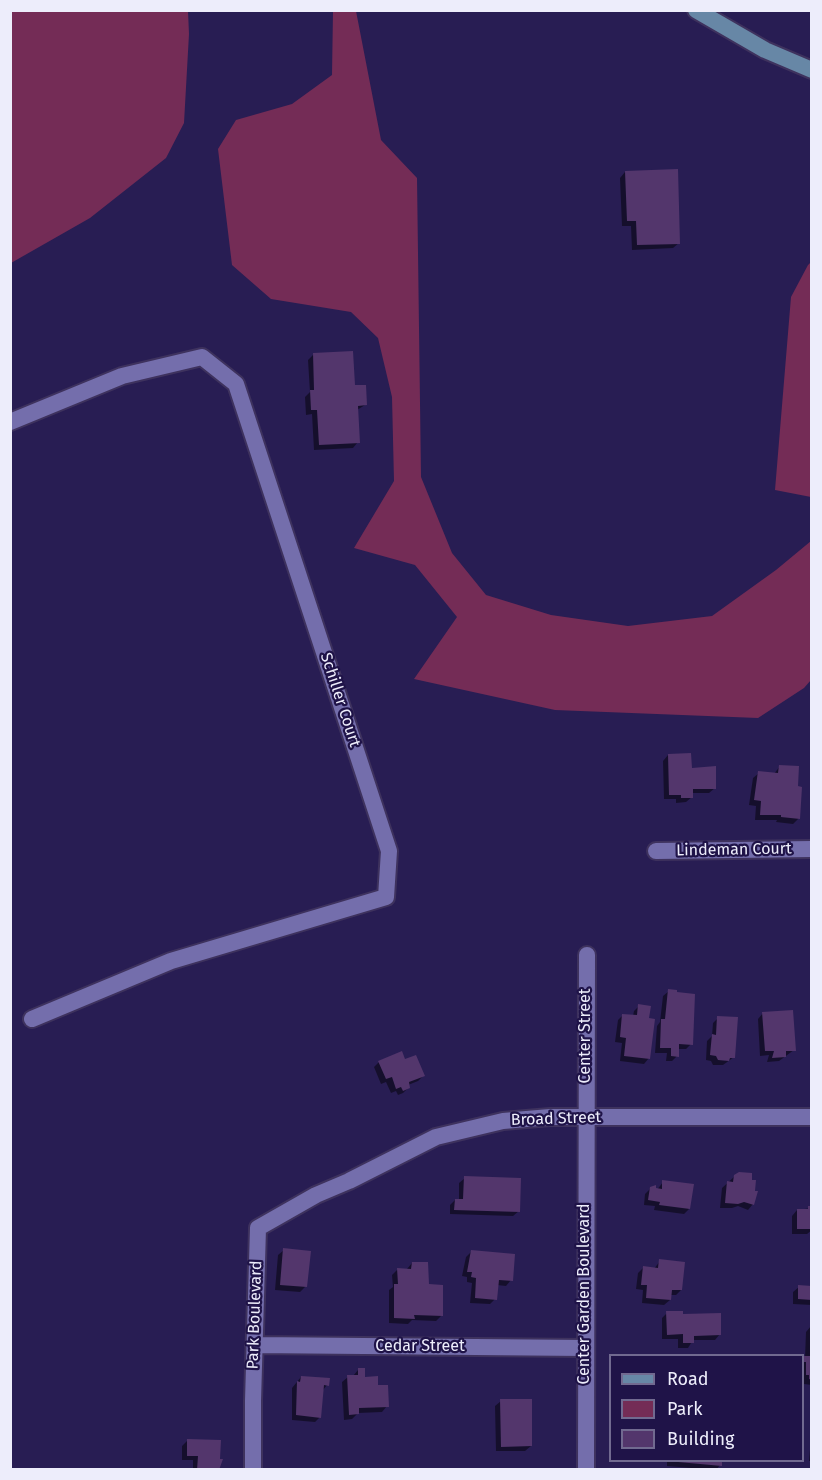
<!DOCTYPE html>
<html>
<head>
<meta charset="utf-8">
<style>
  body { margin:0 }
  #map { position:relative; width:822px; height:1480px; overflow:hidden; background:#281d53; font-family:"Fira Sans",sans-serif }
  canvas { display:block }
  .frame { position:absolute; inset:0; border:12px solid #ededfb; pointer-events:none }
  .legend { position:absolute; left:609px; top:1354px; width:195px; height:108px; box-sizing:border-box; background:#1f1348; border:2px solid #716a90; margin:0; padding:8px 10px; list-style:none; font-size:18px; color:#ededfb }
  .legend li { display:flex; align-items:center; gap:12px; height:30px }
  .legend b { width:30px; border:2px solid #716a90 }
</style>
</head>
<body>
<div id="map">
<canvas width="822" height="1480"></canvas>
<div class="frame"></div>
<ul class="legend">
<li><b style="height:8px;background:#6787a6"></b>Road</li>
<li><b style="height:16px;background:#742c56"></b>Park</li>
<li><b style="height:16px;background:#53366c"></b>Building</li>
</ul>
</div>
<script>
const ctx = document.querySelector('canvas').getContext('2d');
ctx.lineJoin = 'round';
function paint(path, color) { ctx.fillStyle = color; ctx.fill(path, 'evenodd'); }
function trace(path, color, width, dash) { ctx.strokeStyle = color; ctx.lineWidth = width; ctx.lineCap = dash ? 'butt' : 'round'; ctx.setLineDash(dash || []); ctx.stroke(path); }
function drawText(font, color, halo, rows, align = 'center') {
  ctx.font = font + ' "Fira Sans",sans-serif'; ctx.lineWidth = 4.5; ctx.setLineDash([]); ctx.textBaseline = 'middle'; ctx.strokeStyle = halo; ctx.fillStyle = color; for (const [text, x, y, turn = 0] of rows) {
    ctx.save(); ctx.translate(x, y); ctx.rotate((+turn || 0) * Math.PI / 180); ctx.textAlign = isNaN(turn) ? turn : align; if (halo) ctx.strokeText(text, 0, 0); ctx.fillText(text, 0, 0); ctx.restore();
  }
}
paint(new Path2D(`
  M 11,10 L 188,11 L 189,34 L 184,123 L 166,158 L 90,218 L 11,263 Z
  M 333,11 L 356,11 L 381,140 L 417,178 L 421,477 L 452,553 L 486,595 L 551,615 L 628,626 L 712,616 L 776,570 L 811,541 L 811,680 L 804,688 L 758,718 L 555,710 L 414,679 L 457,617 L 415,565 L 354,548 L 394,481 L 392,397 L 378,338 L 351,312 L 271,299 L 232,265 L 218,149 L 236,120 L 292,104 L 332,75 Z
  M 811,262 L 811,497 L 775,490 L 791,297 L 808,265 Z`), '#742c56');
paint(new Path2D(`
  M 625,172 L 679,243 L 673,248 L 632,250 L 631,226 L 622,226 L 620,178 Z
  M 313,355 L 354,387 L 365,405 L 357,410 L 358,442 L 353,448 L 314,450 L 312,414 L 306,415 L 305,397 L 310,392 L 308,360 Z
  M 668,755 L 690,770 L 715,788 L 709,793 L 691,793 L 692,797 L 686,802 L 676,803 L 676,799 L 664,799 L 663,761 Z
  M 780,766 L 796,788 L 799,818 L 793,824 L 776,822 L 777,820 L 755,820 L 756,806 L 749,805 L 753,778 L 759,773 L 774,774 Z
  M 669,991 L 691,1044 L 686,1049 L 678,1049 L 677,1056 L 672,1061 L 666,1061 L 667,1053 L 655,1053 L 657,1026 L 660,1022 L 663,996 Z
  M 639,1006 L 648,1020 L 649,1058 L 644,1064 L 620,1061 L 622,1043 L 615,1042 L 618,1020 L 623,1015 L 633,1016 L 634,1011 Z
  M 763,1013 L 794,1050 L 779,1061 L 767,1062 L 769,1055 L 760,1056 L 758,1019 Z
  M 718,1018 L 734,1057 L 723,1065 L 713,1065 L 711,1061 L 706,1060 L 707,1041 L 712,1036 L 713,1023 Z
  M 404,1061 L 423,1076 L 418,1081 L 408,1085 L 408,1088 L 403,1093 L 398,1095 L 396,1091 L 391,1093 L 386,1082 L 381,1084 L 374,1067 L 379,1062 Z
  M 735,1176 L 753,1204 L 748,1210 L 738,1206 L 732,1208 L 720,1208 L 722,1188 Z
  M 465,1178 L 519,1211 L 513,1216 L 450,1214 L 450,1205 L 455,1200 L 459,1200 L 459,1183 Z
  M 663,1182 L 689,1209 L 684,1214 L 654,1210 L 655,1206 L 644,1205 L 645,1194 L 651,1188 L 657,1190 Z
  M 812,1208 L 812,1230 L 807,1234 L 792,1234 L 792,1216 L 797,1210 Z
  M 284,1250 L 305,1287 L 300,1292 L 275,1290 L 278,1255 Z
  M 471,1252 L 511,1280 L 506,1286 L 497,1285 L 495,1299 L 490,1304 L 470,1303 L 472,1283 L 467,1282 L 467,1277 L 462,1276 L 466,1257 Z
  M 660,1261 L 681,1290 L 676,1295 L 670,1295 L 670,1300 L 664,1305 L 642,1303 L 643,1290 L 636,1289 L 638,1273 L 643,1268 L 654,1269 Z
  M 412,1263 L 427,1286 L 441,1316 L 436,1321 L 412,1320 L 408,1324 L 389,1323 L 389,1290 L 393,1287 L 392,1275 L 397,1270 L 407,1269 Z
  M 799,1287 L 812,1287 L 812,1305 L 793,1304 L 793,1292 Z
  M 667,1313 L 720,1334 L 715,1340 L 693,1340 L 688,1348 L 678,1348 L 678,1339 L 662,1339 L 662,1318 Z
  M 811,1326 L 812,1385 L 804,1384 L 802,1358 L 805,1358 L 806,1332 Z
  M 358,1370 L 364,1379 L 376,1387 L 387,1406 L 382,1412 L 358,1413 L 352,1419 L 344,1420 L 342,1382 L 348,1377 L 353,1376 Z
  M 301,1377 L 327,1385 L 323,1390 L 320,1417 L 315,1422 L 292,1420 L 292,1388 Z
  M 501,1401 L 531,1446 L 525,1451 L 496,1451 L 495,1406 Z
  M 812,1427 L 812,1461 L 809,1461 Z
  M 187,1441 L 218,1470 L 193,1470 L 193,1460 L 182,1460 L 182,1446 Z
  M 667,1460 L 721,1460 L 720,1465 L 716,1470 L 667,1466 Z`), '#0007');
paint(new Path2D(`
  M 678,169 L 680,244 L 637,245 L 636,221 L 627,221 L 625,171 Z
  M 353,351 L 355,385 L 366,385 L 367,405 L 358,406 L 360,443 L 319,445 L 317,410 L 311,410 L 310,390 L 314,390 L 313,353 Z
  M 691,753 L 692,768 L 716,766 L 716,789 L 693,789 L 693,798 L 681,798 L 681,795 L 669,795 L 668,754 Z
  M 779,765 L 799,766 L 798,786 L 802,787 L 800,819 L 781,817 L 781,815 L 760,815 L 761,801 L 754,800 L 758,771 L 778,773 Z
  M 668,989 L 677,990 L 677,992 L 695,994 L 693,1045 L 679,1044 L 679,1057 L 671,1056 L 671,1048 L 660,1048 L 661,1019 L 665,1019 Z
  M 638,1004 L 651,1006 L 649,1018 L 655,1019 L 650,1059 L 624,1056 L 626,1038 L 620,1037 L 622,1014 L 637,1015 Z
  M 793,1010 L 796,1051 L 786,1051 L 786,1057 L 772,1058 L 774,1051 L 765,1051 L 762,1012 Z
  M 717,1016 L 738,1017 L 735,1058 L 730,1058 L 729,1061 L 718,1060 L 716,1056 L 710,1055 L 712,1034 L 716,1035 Z
  M 402,1051 L 405,1059 L 416,1055 L 425,1076 L 409,1082 L 410,1088 L 403,1091 L 401,1087 L 396,1089 L 392,1077 L 386,1079 L 378,1061 Z
  M 739,1172 L 752,1173 L 752,1180 L 756,1180 L 755,1191 L 758,1191 L 754,1205 L 744,1202 L 738,1204 L 725,1203 L 727,1181 L 733,1182 L 734,1175 Z
  M 464,1176 L 521,1178 L 520,1212 L 454,1210 L 455,1199 L 463,1199 Z
  M 662,1180 L 694,1184 L 690,1209 L 659,1205 L 660,1202 L 648,1200 L 650,1187 L 656,1185 L 656,1188 L 662,1189 Z
  M 808,1206 L 812,1206 L 812,1229 L 797,1229 L 797,1209 L 808,1209 Z
  M 283,1248 L 311,1251 L 307,1287 L 280,1285 Z
  M 471,1250 L 515,1254 L 513,1281 L 499,1280 L 497,1300 L 475,1298 L 476,1278 L 471,1277 L 472,1272 L 467,1272 Z
  M 659,1259 L 685,1262 L 682,1290 L 672,1290 L 671,1300 L 646,1298 L 647,1285 L 641,1285 L 643,1266 L 658,1268 Z
  M 412,1262 L 428,1262 L 429,1284 L 443,1285 L 443,1316 L 414,1315 L 415,1319 L 394,1318 L 394,1284 L 398,1284 L 397,1268 L 411,1269 Z
  M 798,1285 L 812,1286 L 812,1300 L 798,1299 Z
  M 666,1311 L 683,1311 L 683,1314 L 721,1313 L 721,1335 L 694,1336 L 694,1343 L 683,1343 L 683,1334 L 667,1335 Z
  M 802,1356 L 812,1356 L 812,1380 L 809,1379 L 809,1375 L 806,1375 L 806,1362 L 802,1362 Z
  M 358,1368 L 365,1368 L 365,1377 L 378,1376 L 378,1385 L 388,1385 L 389,1407 L 359,1408 L 359,1414 L 349,1415 L 347,1375 L 358,1375 Z
  M 301,1376 L 330,1378 L 329,1386 L 324,1385 L 321,1418 L 296,1415 L 297,1381 L 300,1382 Z
  M 500,1399 L 532,1399 L 532,1446 L 501,1447 Z
  M 187,1439 L 221,1440 L 220,1459 L 223,1459 L 219,1470 L 197,1470 L 198,1456 L 187,1456 Z
  M 678,1460 L 722,1460 L 722,1466 L 678,1462 Z`), '#53366c');
const minor = new Path2D(`
  M 10,422 L 122,376 L 202,357 L 236,384 L 389,851 L 386,897 L 171,961 L 32,1019
  M 656,851 L 812,849
  M 254,1345 L 585,1348
  M 253,1470 L 253,1401 L 258,1228 L 316,1195 L 349,1181 L 436,1137 L 503,1121 L 550,1117 L 812,1117
  M 586,1470 L 587,955`);
const secondary = new Path2D(`
  M 696,10 L 765,50 L 812,70`);
trace(minor, '#3e325e', 20);
trace(secondary, '#3e325e', 20);
trace(minor, '#746eac', 16);
trace(secondary, '#6787a6', 16);
drawText('16px', '#ededfb', '#1f1348', [
  ["Schiller Court",340,700,72],
  ["Lindeman Court",734,850,-1],
  ["Center Street",586,1036,-90],
  ["Broad Street",556,1119,-2],
  ["Center Garden Boulevard",585,1294,-90],
  ["Park Boulevard",255,1315,-88],
  ["Cedar Street",420,1347]
]);
</script>
</body>
</html>
